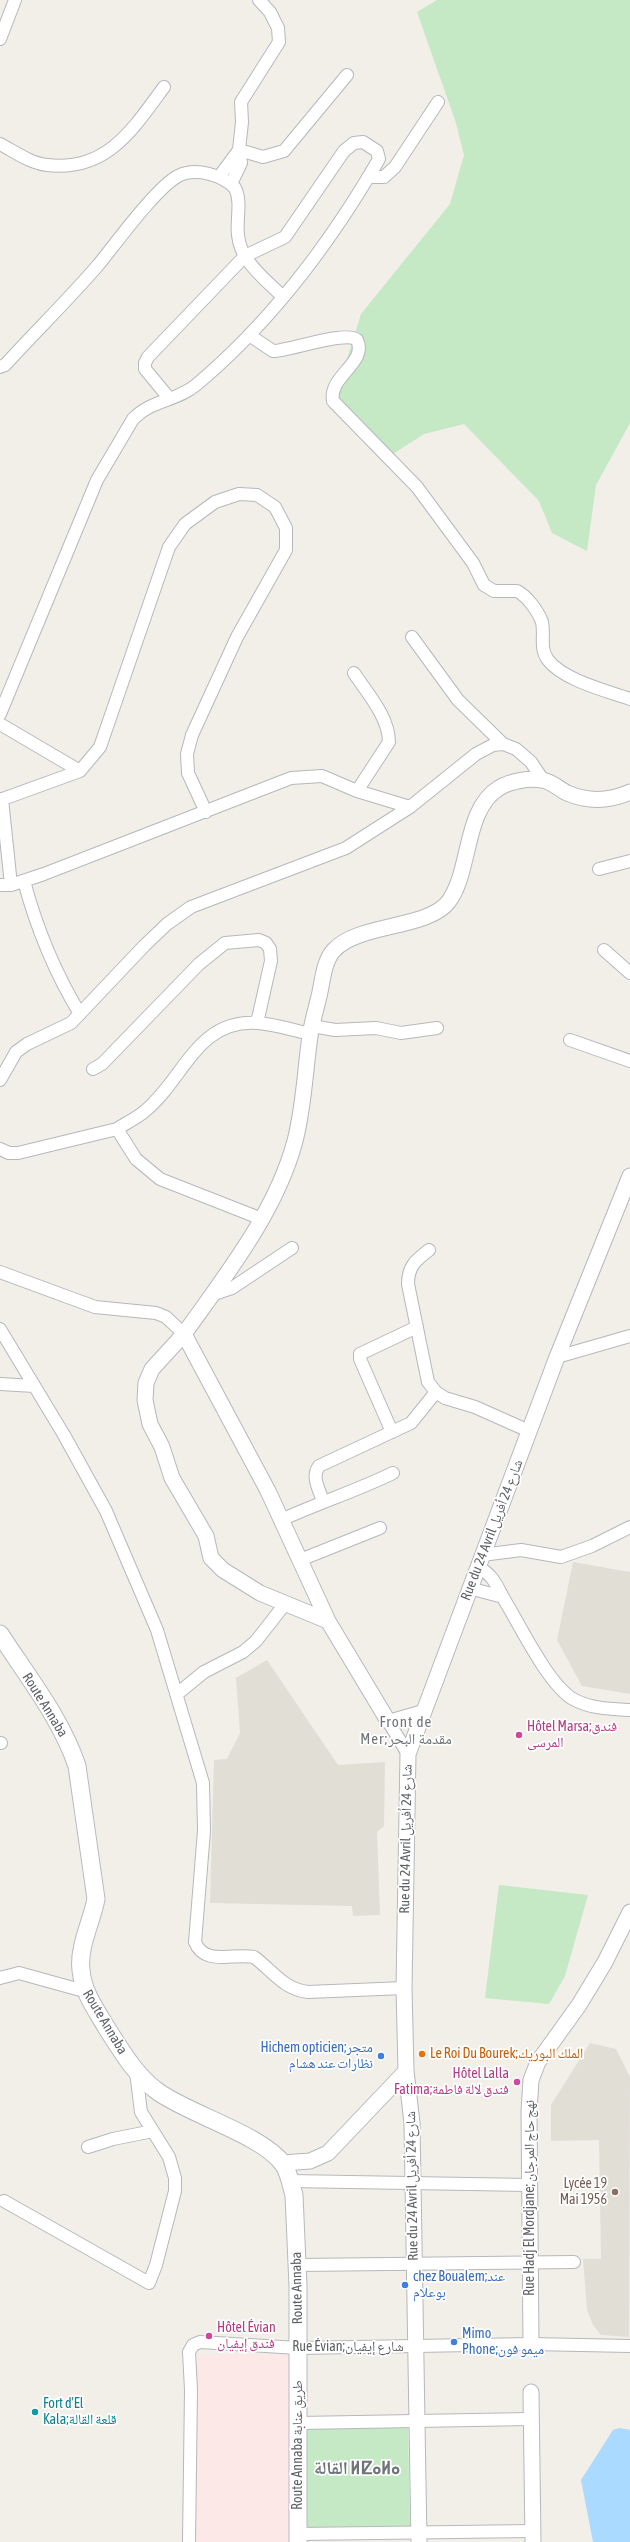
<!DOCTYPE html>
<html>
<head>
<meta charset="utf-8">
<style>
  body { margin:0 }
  canvas { display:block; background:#f1efe8 }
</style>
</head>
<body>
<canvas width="630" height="2542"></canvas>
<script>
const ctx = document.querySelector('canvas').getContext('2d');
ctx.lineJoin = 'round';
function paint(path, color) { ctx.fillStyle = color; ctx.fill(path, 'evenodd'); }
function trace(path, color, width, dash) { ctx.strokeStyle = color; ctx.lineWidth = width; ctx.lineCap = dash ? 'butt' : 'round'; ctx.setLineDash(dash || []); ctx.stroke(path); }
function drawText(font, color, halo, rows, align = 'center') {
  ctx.font = font + ' "Asap Condensed","Noto Naskh Arabic","Noto Sans Tifinagh",sans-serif'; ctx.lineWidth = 3.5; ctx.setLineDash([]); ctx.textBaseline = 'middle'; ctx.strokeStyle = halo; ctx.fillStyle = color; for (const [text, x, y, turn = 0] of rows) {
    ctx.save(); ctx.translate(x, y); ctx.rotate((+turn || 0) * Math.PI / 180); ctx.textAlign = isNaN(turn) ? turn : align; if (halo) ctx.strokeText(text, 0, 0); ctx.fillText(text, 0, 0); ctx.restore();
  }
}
paint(new Path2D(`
  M 573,1562 L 630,1572 L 630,1694 L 582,1686 L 557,1640 Z
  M 267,1660 L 338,1765 L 385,1762 L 384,1826 L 377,1832 L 380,1915 L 353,1916 L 352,1906 L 210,1903 L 214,1760 L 227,1759 L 240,1733 L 236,1678 Z
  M 590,2043 L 616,2049 L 630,2077 L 629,2337 L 601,2335 L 593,2325 L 587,2310 L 583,2259 L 601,2259 L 599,2140 L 551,2141 L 551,2105 Z`), '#e1ded6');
paint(new Path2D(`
  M 289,2353 L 290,2542 L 193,2542 L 197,2355 Z`), '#fce8e6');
paint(new Path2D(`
  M 437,0 L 630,0 L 630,423 L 596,485 L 587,551 L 552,533 L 539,501 L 464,424 L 424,434 L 382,461 L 334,401 L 361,314 L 450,204 L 464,155 L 456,123 L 417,12 Z
  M 499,1885 L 588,1895 L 565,1976 L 549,2004 L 485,1998 Z
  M 408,2424 L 410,2526 L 307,2528 L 305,2426 Z`), '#c5e8c5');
paint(new Path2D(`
  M 619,2428 L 630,2430 L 630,2542 L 593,2542 L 581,2480 L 613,2430 Z`), '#aadaff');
const minor = new Path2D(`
  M 0,39 L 15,0
  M 0,144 C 15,152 30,163 47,165 C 107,172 133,129 164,87
  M 239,150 L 263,157 L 284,151 L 347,75
  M 219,177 L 239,150
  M 368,177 L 384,177 L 395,167 L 438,102
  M 231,184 L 241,163 L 239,150 L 242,122 L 241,102 L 279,42 L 278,28 L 270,12 L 259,0
  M 249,335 L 273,351 C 289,351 346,330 357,340 C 368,363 328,376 333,401 L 417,487 L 473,563 L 484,585 L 494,591 L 517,591 C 527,596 538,611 542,622 C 545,635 539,648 548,660 C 563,680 607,691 630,699
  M 0,367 L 5,365 C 36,331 69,299 99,264 C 117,242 156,188 178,176 C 196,167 222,175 235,188 C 242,202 236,220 238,235 C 240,261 266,280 283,297
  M 412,637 L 458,700 L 503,744
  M 354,673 C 367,693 389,717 389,742 L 357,791
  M 0,714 L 97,480 L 133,419 C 151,400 177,401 196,385 C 270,323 331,242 379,159 L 377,151 L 363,142 L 354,143 L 344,151 L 285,237 L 245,256 L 148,357 L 145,363 L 145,369 L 169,398
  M 0,724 L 80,771
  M 2,799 L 11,885
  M 0,800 L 80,771 L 100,747 L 169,547 L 185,524 L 215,502 L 239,494 L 257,495 L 275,507 L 286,528 L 286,550 L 237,637 L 192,735 L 187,754 L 188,773 L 206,812
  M 599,869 L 630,861
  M 24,881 C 37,930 54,971 80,1014
  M 0,885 L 11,885 L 44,874 L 291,778 L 322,776 L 357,791 L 410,807
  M 604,950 L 630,973
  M 312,1026 L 335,1030 L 376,1028 L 401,1033 L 437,1028
  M 570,1040 L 630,1061
  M 93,1069 L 102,1064 L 199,964 L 225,943 L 259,940 L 266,943 L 270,949 L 271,961 L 257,1023
  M 0,1080 L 16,1052 L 27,1044 L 71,1023 L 144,946 L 167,924 L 191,907 L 346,848 L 410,807 L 476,754 L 493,745 L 503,744 L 516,749 L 531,762 L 543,780
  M 117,1129 C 126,1123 137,1118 145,1111 C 184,1079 197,1019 257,1023 C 274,1024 293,1030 310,1034
  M 0,1149 L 9,1153 L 18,1153 L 117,1129 L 136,1159 L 160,1179 L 262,1219
  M 429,1250 C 416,1260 408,1266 408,1284 L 428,1382 L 436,1392 L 445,1398 L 475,1407 L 529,1431
  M 0,1272 L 95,1307 L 156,1313 L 166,1317 L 184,1334
  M 211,1295 L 232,1288 L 292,1248
  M 0,1329 L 64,1435 L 106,1511 L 157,1630 L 203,1783 L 204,1831 L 195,1942 C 204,1966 234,1953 254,1957 C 273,1971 283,1989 308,1992 L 404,1988
  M 557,1357 L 630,1336
  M 0,1384 L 34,1386
  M 392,1432 L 360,1359 L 360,1354 L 417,1327
  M 323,1501 C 319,1489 311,1477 319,1466 L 411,1423 L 436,1392
  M 281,1520 C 318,1503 356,1491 393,1473
  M 482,1555 L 521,1550 L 561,1557 L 592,1546 L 630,1527
  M 300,1560 L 380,1528
  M 478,1567 C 494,1575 497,1587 505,1601 C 521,1627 548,1684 573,1699 C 591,1709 611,1709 630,1710
  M 469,1588 L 503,1597
  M 177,1694 L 204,1672 L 243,1652 L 256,1641 L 285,1604
  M 0,1743 L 1,1743
  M 408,1754 L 388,1721 L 423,1711
  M 0,1978 L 19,1973 L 84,1991
  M 88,2147 L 113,2139 L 153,2131
  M 290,2181 L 529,2185
  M 4,2201 L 149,2283 L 156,2265 L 175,2191 L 175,2178 L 169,2157 L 141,2112 L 136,2072
  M 297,2265 L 574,2262
  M 299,2423 L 531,2419
  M 298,2534 L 533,2531
  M 189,2542 L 191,2390 L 189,2352 L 193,2345 L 200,2342 L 298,2348 L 531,2344 L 630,2346`);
const tertiary = new Path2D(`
  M 184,1334 L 152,1369 L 146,1383 L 145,1400 L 150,1424 L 162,1447 L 172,1478 L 206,1536 L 211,1558 L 223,1570 L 260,1593 L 328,1621
  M 388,1721 L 328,1621 L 268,1491 L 184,1334 C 226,1275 276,1212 295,1141 C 304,1106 305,1071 310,1036 C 312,1021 317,1006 320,992 C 323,978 324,961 334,950 C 359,923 429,929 449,901 C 471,871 464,809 499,788 C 510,781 529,778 542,780 C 551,781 559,789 567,793 C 588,802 610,801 630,792
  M 283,2163 L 310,2161 L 328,2153 L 406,2071
  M 531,2344 L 529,2111 L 531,2080 L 538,2062 L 579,2005 L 605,1962 L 630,1912
  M 531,2392 L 533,2542
  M 419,2542 L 412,2123 L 406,2071 L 404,1988 L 408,1754 L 557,1357 L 630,1176`);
const secondary = new Path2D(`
  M 0,1634 C 27,1676 61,1718 77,1766 L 96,1899 C 92,1921 78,1947 81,1970 C 83,1992 95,2008 106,2027 C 121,2050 135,2075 157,2091 C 188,2114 263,2135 283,2164 C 289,2172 291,2185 294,2195 L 298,2286 L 298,2542`);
trace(minor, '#b5b8bc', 14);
trace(tertiary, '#b5b8bc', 17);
trace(secondary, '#b6babf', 19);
trace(minor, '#fff', 12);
trace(tertiary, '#fff', 15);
trace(secondary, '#fff', 17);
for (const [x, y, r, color] of [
  [519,1735,4,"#d1479c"],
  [422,2054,4,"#e8710a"],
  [381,2056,4,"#3f7fe0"],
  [517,2082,4,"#d1479c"],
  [615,2192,4,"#8d6e63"],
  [405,2285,4,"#3f7fe0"],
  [209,2336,4,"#d1479c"],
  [454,2342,4,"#3f7fe0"],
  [35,2412,4,"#0f9aa8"]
]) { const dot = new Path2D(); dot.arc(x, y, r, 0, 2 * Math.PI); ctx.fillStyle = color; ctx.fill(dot); trace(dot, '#fff', 1.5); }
drawText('14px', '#5f6368', '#fff', [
  ["Rue du 24 Avril شارع 24 أفريل",492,1530,-69],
  ["Route Annaba",45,1705,58],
  ["Rue du 24 Avril شارع 24 أفريل",406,1839,-89],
  ["Route Annaba",105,2022,59],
  ["Rue du 24 Avril شارع 24 أفريل",412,2186,-91],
  ["Rue Hadj El Mordjane; نهج حاج المرجان",530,2198,-90],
  ["Route Annaba",297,2288,-91],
  ["Rue Évian;شارع إيفيان",348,2347],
  ["Route Annaba طريق عنابة",298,2445,-90]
]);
drawText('14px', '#b23c85', '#fff', [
  ["Hôtel Marsa;فندق",527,1727],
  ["المرسى",527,1743],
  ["Hôtel Lalla",509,2074,"right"],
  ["Fatima;فندق لالة فاطمة",509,2090,"right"],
  ["Hôtel Évian",217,2328],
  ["فندق إيفيان",217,2344]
], 'left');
drawText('14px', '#366cbe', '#fff', [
  ["Hichem opticien;متجر",373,2048,"right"],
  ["نظارات عند هشام",373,2064,"right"],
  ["chez Boualem;عند",413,2277],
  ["بوعلام",413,2293],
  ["Mimo",462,2334],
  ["Phone;ميمو فون",462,2350]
], 'left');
drawText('14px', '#c56008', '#fff', [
  ["Le Roi Du Bourek;الملك البوريك",430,2054]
], 'left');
drawText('14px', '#785e54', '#fff', [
  ["Lycée 19",607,2184],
  ["Mai 1956",607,2200]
], 'right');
drawText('14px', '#0d838f', '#fff', [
  ["Fort d'El",43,2404],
  ["Kala;قلعة القالة",43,2420]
], 'left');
ctx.letterSpacing = '1px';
drawText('15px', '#70757a', '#fff', [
  ["Front de",406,1722],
  ["Mer;مقدمة البحر",406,1739]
]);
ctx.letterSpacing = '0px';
drawText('bold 18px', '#70757a', '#fff', [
  ["القالة ⵍⵇⴰⵍⴰ",357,2468]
]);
</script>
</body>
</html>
